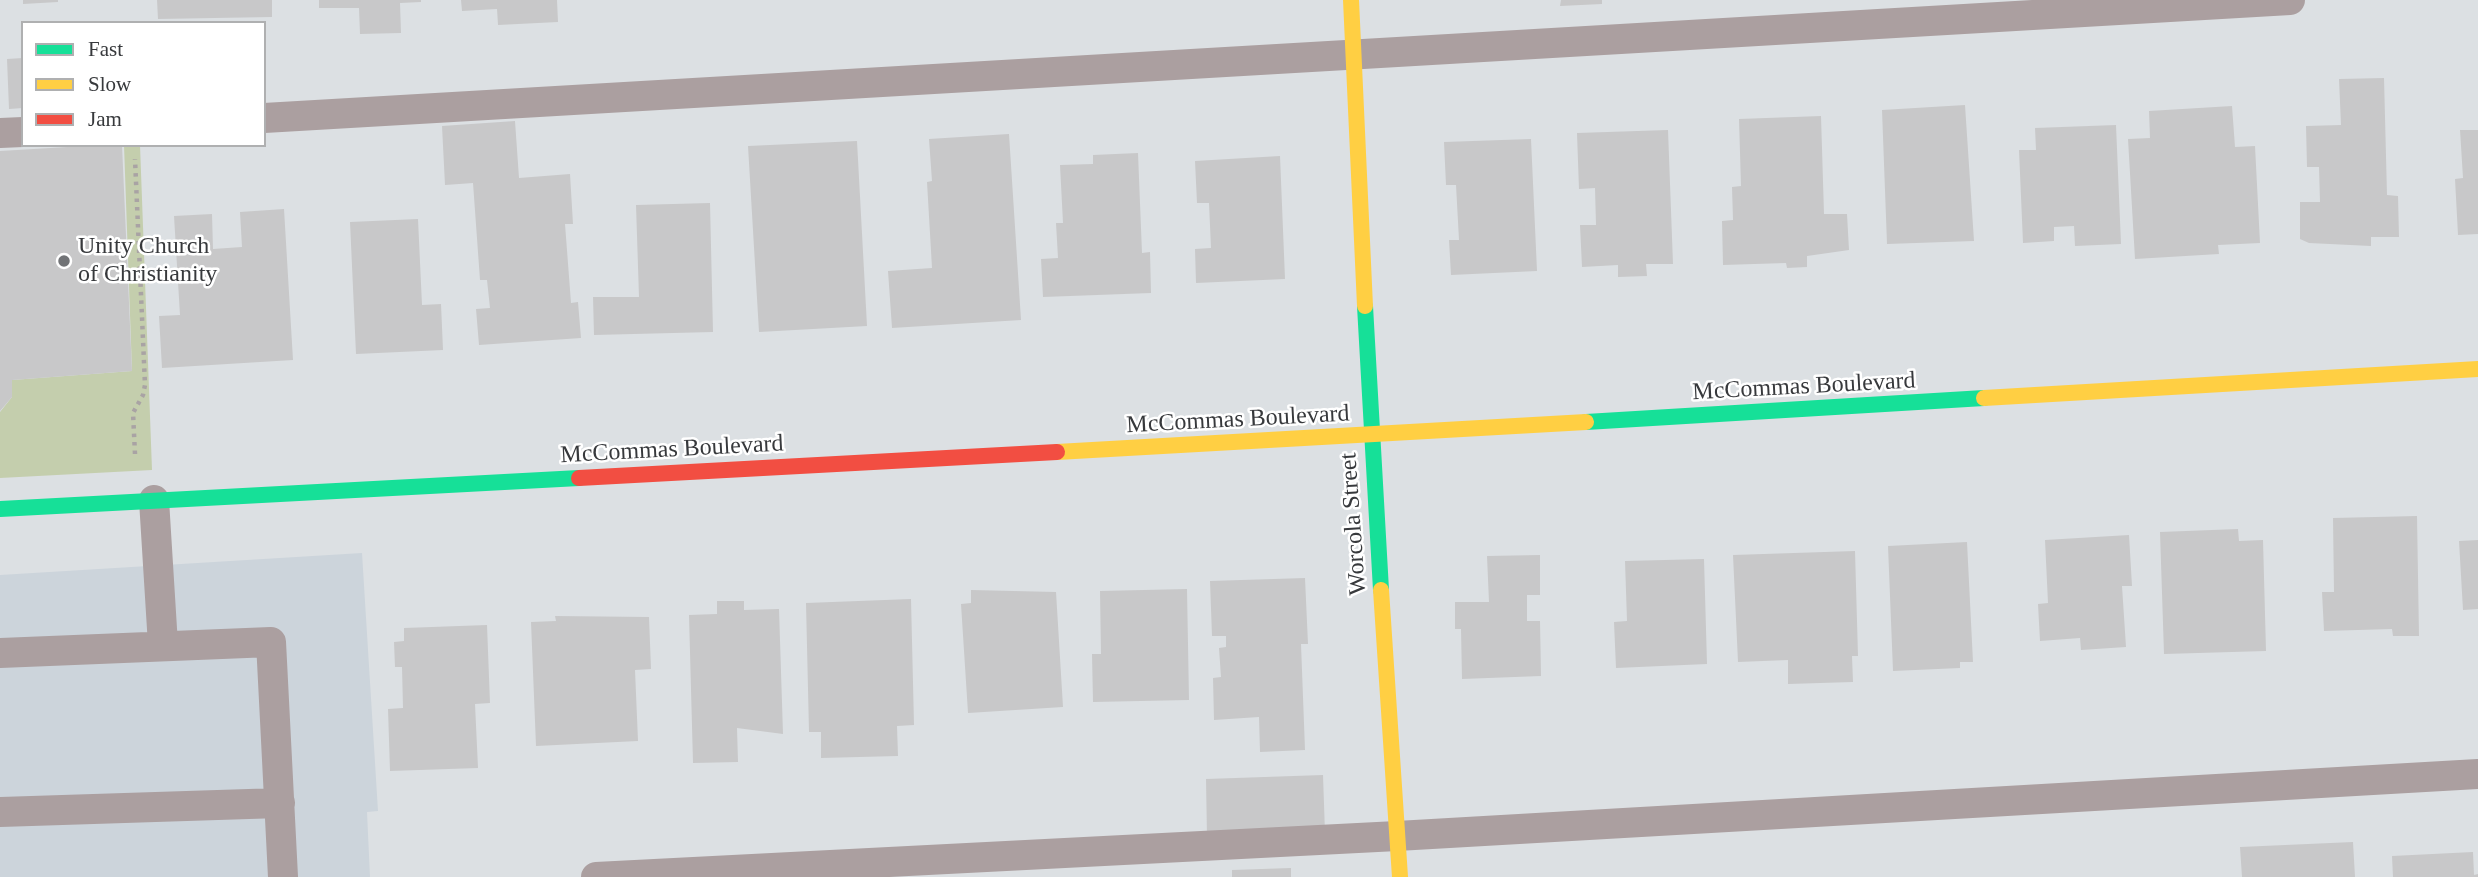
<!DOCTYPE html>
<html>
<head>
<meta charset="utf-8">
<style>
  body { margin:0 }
  #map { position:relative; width:2478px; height:877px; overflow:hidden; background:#dce0e3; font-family:"Times New Roman",serif }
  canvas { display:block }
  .legend { position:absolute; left:21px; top:21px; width:245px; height:126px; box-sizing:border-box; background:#fff; border:2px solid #afb0b1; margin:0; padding:9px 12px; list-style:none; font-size:21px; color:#37393c }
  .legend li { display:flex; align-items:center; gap:14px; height:35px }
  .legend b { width:35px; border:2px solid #afb0b1 }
</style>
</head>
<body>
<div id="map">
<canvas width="2478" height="877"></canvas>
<ul class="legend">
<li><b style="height:9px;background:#16e098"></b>Fast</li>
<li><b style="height:9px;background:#ffcf43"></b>Slow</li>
<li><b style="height:9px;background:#f24e42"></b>Jam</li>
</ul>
</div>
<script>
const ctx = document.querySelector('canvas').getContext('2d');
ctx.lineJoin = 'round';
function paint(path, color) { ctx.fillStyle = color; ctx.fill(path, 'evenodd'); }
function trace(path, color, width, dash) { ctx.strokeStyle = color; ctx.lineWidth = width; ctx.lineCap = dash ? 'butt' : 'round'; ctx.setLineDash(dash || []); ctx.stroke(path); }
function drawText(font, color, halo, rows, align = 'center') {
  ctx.font = font + ' "Times New Roman",serif'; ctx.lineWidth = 5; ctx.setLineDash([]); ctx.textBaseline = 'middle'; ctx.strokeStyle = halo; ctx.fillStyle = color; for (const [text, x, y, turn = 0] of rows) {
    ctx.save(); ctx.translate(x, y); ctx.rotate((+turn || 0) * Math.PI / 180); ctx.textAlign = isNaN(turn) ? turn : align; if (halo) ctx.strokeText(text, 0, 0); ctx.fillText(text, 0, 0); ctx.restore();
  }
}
paint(new Path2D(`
  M 362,553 L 378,811 L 367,812 L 370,877 L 0,877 L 0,575 Z`), '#ccd4db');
paint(new Path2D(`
  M 124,145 L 140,145 L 152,470 L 0,478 L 0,412 L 12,397 L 12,380 L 132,371 Z`), '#c4cead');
paint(new Path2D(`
  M 23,0 L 58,0 L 58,2 L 23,4 Z
  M 157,0 L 272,0 L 272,17 L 158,19 Z
  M 319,0 L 421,0 L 421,2 L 400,3 L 401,33 L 360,34 L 359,8 L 319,8 Z
  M 461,0 L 557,0 L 558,22 L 498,25 L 497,9 L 462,11 Z
  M 1561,0 L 1602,0 L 1602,4 L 1560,6 Z
  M 23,58 L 23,108 L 9,109 L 7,59 Z
  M 2384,78 L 2387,195 L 2398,196 L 2399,237 L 2371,237 L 2371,246 L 2309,243 L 2300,239 L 2300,202 L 2320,202 L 2319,167 L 2307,167 L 2306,126 L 2341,125 L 2339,79 Z
  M 1965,105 L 1974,241 L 1887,244 L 1882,110 Z
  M 2232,106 L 2235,147 L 2255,146 L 2260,243 L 2218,245 L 2219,254 L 2135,259 L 2128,139 L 2150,138 L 2149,111 Z
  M 1821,116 L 1824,214 L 1847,214 L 1849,250 L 1807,256 L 1807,267 L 1787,268 L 1786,263 L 1723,265 L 1722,221 L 1733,220 L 1732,187 L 1741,186 L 1739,119 Z
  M 515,121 L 519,178 L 570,174 L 573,224 L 565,224 L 571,303 L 578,302 L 581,338 L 479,345 L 476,309 L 490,308 L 487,280 L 480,280 L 473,183 L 445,185 L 442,126 Z
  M 2116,125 L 2121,244 L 2075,246 L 2074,226 L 2054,227 L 2054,241 L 2023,243 L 2019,150 L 2036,150 L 2035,128 Z
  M 1668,130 L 1673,264 L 1646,264 L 1647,276 L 1618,277 L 1618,265 L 1582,267 L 1580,225 L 1596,225 L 1595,188 L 1579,189 L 1577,133 Z
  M 2460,130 L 2478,130 L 2478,234 L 2458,235 L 2455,179 L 2463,178 Z
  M 1009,134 L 1021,320 L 892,328 L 888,271 L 932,268 L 927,182 L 932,181 L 929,139 Z
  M 1531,139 L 1537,271 L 1451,275 L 1449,240 L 1459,240 L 1456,185 L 1446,185 L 1444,142 Z
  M 857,141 L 867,326 L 759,332 L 748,146 Z
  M 101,145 L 122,145 L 132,371 L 12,380 L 12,397 L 0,411 L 0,151 Z
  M 1138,153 L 1142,253 L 1150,252 L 1151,293 L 1043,297 L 1041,259 L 1058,258 L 1056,223 L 1063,223 L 1060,165 L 1093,164 L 1093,155 Z
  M 1280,156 L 1285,279 L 1196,283 L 1195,249 L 1211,248 L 1209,203 L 1197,203 L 1195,161 Z
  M 710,203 L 713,332 L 594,335 L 593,297 L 639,297 L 636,205 Z
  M 284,209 L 293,360 L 162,368 L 159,316 L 180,315 L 174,216 L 212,214 L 213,249 L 242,247 L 240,212 Z
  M 418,219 L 422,305 L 441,304 L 443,350 L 356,354 L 350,222 Z
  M 2417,516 L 2419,636 L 2393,636 L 2392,629 L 2324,631 L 2322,592 L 2334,592 L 2333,518 Z
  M 2238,529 L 2239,541 L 2263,540 L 2266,651 L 2164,654 L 2160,532 Z
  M 2129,535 L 2132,586 L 2122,586 L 2126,647 L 2081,650 L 2080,638 L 2040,641 L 2038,604 L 2048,603 L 2045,540 Z
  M 2478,540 L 2478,609 L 2463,610 L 2459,541 Z
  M 1967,542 L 1973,662 L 1960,662 L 1960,668 L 1893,671 L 1888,546 Z
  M 1855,551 L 1858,656 L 1852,656 L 1853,682 L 1788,684 L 1788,660 L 1738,662 L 1733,555 Z
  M 1540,555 L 1540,595 L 1527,595 L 1527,621 L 1540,621 L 1541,676 L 1462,679 L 1461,629 L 1455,629 L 1455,602 L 1489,602 L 1487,556 Z
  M 1704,559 L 1707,664 L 1616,668 L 1614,622 L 1627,621 L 1625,561 Z
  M 1305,578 L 1308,644 L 1301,644 L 1305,750 L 1260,752 L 1259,717 L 1214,720 L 1213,678 L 1221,677 L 1219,648 L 1226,647 L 1226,636 L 1212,636 L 1210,581 Z
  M 1187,589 L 1189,700 L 1093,702 L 1092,654 L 1101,654 L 1100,591 Z
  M 971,590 L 1056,592 L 1063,707 L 968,713 L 961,604 L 971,603 Z
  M 911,599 L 914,725 L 897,726 L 898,756 L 821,758 L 821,732 L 809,732 L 806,603 Z
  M 717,601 L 744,601 L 744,610 L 779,609 L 783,734 L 737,728 L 738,762 L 693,763 L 689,615 L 717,614 Z
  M 555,616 L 649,617 L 651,669 L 635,670 L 638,741 L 536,746 L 531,622 L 556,621 Z
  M 487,625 L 490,703 L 475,704 L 478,768 L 390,771 L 388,709 L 403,708 L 402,667 L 395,667 L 394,642 L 404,641 L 404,628 Z
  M 1323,775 L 1325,833 L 1207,837 L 1206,779 Z
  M 2353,842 L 2355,877 L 2242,877 L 2240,847 Z
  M 2473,852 L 2474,875 L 2478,874 L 2478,877 L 2393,877 L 2392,856 Z
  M 1291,868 L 1291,877 L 1232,877 L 1232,870 Z`), '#c8c8c9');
trace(new Path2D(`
  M 135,454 L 133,413 L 143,395 L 145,385 L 135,159`), '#a9a3a4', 4.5, [3.5, 5]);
trace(new Path2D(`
  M 264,118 L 2290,0
  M 0,133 L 23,132
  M 154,500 L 163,645
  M 0,653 L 271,642 L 283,877
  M 0,812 L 280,803
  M 596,877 L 1397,836 L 2478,774`), '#ab9fa0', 30);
trace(new Path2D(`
  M 1365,306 L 1381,590
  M 1586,422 L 1984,398
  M 0,509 L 579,478`), '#16e098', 16);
trace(new Path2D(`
  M 1351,0 L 1365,306
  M 1984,398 L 2478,369
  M 1057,452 L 1586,422
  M 1381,590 L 1400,877`), '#ffcf43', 16);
trace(new Path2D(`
  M 579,478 L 1057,452`), '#f24e42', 16);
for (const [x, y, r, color] of [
  [64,261,7,"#717376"]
]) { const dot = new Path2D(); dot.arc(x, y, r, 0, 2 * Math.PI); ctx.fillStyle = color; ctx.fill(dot); trace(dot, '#fff', 2.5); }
drawText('24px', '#37393c', '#fff', [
  ["Unity Church",78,247],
  ["of Christianity",78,275]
], 'left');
drawText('24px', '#37393c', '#fff', [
  ["McCommas Boulevard",1804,387,-3],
  ["McCommas Boulevard",1238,420,-3],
  ["McCommas Boulevard",672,450,-3],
  ["Worcola Street",1354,524,-94]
]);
</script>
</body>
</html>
